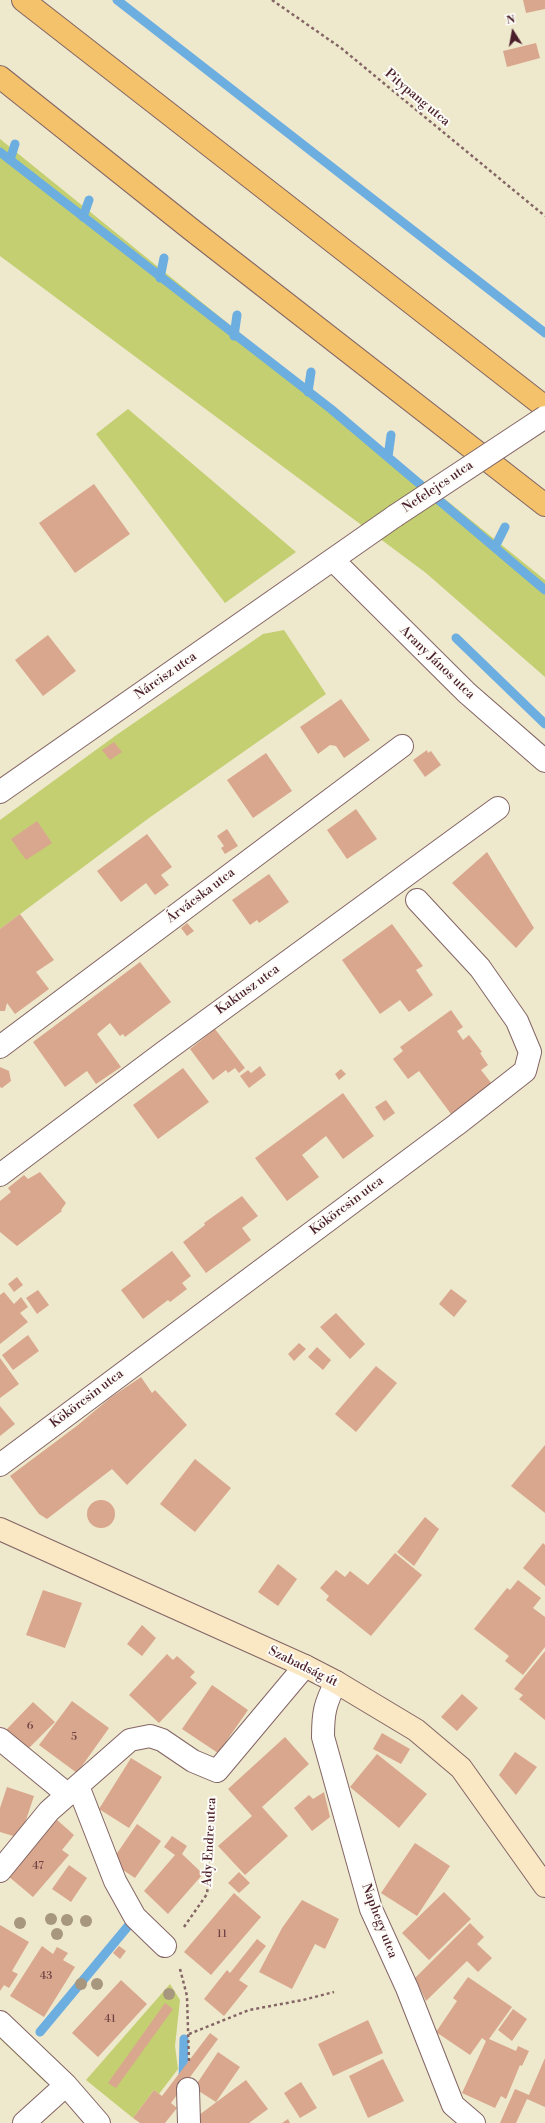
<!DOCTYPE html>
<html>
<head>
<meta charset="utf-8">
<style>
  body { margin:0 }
  #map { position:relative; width:545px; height:2123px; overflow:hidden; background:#eee8cd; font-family:"Libre Bodoni",serif }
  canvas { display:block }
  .north { position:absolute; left:493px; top:12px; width:40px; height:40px; -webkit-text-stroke:3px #fdfcf7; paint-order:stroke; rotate:349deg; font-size:11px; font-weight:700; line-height:16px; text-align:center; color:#4a1f2b }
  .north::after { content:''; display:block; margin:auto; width:14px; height:18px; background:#4a1f2b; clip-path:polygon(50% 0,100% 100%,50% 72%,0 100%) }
</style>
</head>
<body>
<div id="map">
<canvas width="545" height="2123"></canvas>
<div class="north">N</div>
</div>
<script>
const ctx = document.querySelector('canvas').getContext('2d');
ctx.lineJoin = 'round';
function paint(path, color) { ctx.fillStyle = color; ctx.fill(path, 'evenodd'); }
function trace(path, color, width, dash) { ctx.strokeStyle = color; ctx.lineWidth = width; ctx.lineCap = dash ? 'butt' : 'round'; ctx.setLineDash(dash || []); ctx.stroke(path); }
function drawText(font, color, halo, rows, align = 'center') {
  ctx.font = font + ' "Libre Bodoni",serif'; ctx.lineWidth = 4; ctx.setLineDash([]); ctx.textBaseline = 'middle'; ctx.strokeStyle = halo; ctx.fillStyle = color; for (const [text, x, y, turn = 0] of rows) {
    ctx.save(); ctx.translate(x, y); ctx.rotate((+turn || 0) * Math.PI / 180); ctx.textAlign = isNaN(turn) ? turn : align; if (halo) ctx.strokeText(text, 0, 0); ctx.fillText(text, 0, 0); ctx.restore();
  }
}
paint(new Path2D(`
  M 0,139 L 545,580 L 545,677 L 426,573 L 0,256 Z
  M 128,409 L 296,552 L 225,603 L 96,434 Z
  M 284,630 L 326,694 L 149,818 L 0,929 L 0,820 L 115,736 L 263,634 Z
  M 170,1984 L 180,2000 L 175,2046 L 178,2069 L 159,2094 L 154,2090 L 133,2118 L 86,2080 Z
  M 0,2033 L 46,2079 L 45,2082 L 0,2039 Z`), '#c3cf71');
trace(new Path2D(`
  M 117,0 L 545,333
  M 0,152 L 331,409 L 545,590
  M 10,160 L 15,144
  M 83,217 L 89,200
  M 160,278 L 164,258
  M 234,336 L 237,315
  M 308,392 L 311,372
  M 388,457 L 391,435
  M 495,547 L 505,527
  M 456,638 L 545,724
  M 40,2032 L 129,1925
  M 183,2080 L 184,2039`), '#6daee1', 9);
paint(new Path2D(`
  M 523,0 L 545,0 L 545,9 L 526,13 Z
  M 536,43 L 540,58 L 507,67 L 503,51 Z
  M 94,484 L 130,534 L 75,573 L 39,523 Z
  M 48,635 L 76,671 L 43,696 L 15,660 Z
  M 341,699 L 370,740 L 344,758 L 336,746 L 330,745 L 318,754 L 300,727 Z
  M 114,742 L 122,752 L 110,760 L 102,750 Z
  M 427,750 L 428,753 L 431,751 L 441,765 L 425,777 L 413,760 Z
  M 266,753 L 292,791 L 253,818 L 227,780 Z
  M 356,809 L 377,839 L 347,859 L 327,830 Z
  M 37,821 L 52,843 L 26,860 L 11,839 Z
  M 227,829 L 238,846 L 225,854 L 221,848 L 224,846 L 217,836 Z
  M 147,834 L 172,867 L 161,875 L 169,885 L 155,895 L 146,883 L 121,902 L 97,871 Z
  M 487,852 L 534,928 L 516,948 L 452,883 Z
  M 269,874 L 289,902 L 259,923 L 257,920 L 250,925 L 232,900 Z
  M 20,914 L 54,960 L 36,972 L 49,989 L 15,1014 L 7,1003 L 5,1011 L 0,1011 L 0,929 Z
  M 187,923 L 194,931 L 187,936 L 181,928 Z
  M 392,924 L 423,966 L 416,970 L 433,995 L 409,1012 L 400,1000 L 380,1014 L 342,960 Z
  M 140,962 L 171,1002 L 125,1037 L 123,1034 L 120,1036 L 110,1023 L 97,1034 L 121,1067 L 96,1084 L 87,1071 L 65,1087 L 33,1042 Z
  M 451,1010 L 463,1027 L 457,1031 L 463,1040 L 469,1035 L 482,1052 L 480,1053 L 488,1065 L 481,1070 L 492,1084 L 451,1114 L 419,1071 L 408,1079 L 393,1059 L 403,1051 L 400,1047 Z
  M 215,1029 L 245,1068 L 239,1073 L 235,1068 L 228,1073 L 226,1070 L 213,1080 L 190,1049 Z
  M 260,1066 L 266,1075 L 249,1088 L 240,1076 L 248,1070 L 251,1073 Z
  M 0,1067 L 9,1071 L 11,1081 L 2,1088 L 0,1087 Z
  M 183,1068 L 209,1102 L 158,1139 L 133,1105 Z
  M 341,1069 L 346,1074 L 339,1080 L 335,1074 Z
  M 343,1093 L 374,1136 L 343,1159 L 326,1136 L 302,1155 L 319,1177 L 287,1201 L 255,1158 Z
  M 386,1100 L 395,1113 L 384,1121 L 375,1107 Z
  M 40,1172 L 66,1203 L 61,1210 L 62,1211 L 17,1246 L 0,1232 L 0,1201 L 11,1192 L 8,1188 L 24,1175 L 28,1179 Z
  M 242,1196 L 258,1216 L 242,1228 L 251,1240 L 206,1273 L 183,1242 L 205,1225 L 204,1223 Z
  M 172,1251 L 191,1276 L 182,1283 L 187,1289 L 170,1302 L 168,1300 L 143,1319 L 121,1290 Z
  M 17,1277 L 23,1285 L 14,1292 L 8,1284 Z
  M 451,1289 L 467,1301 L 454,1317 L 439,1304 Z
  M 38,1290 L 49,1305 L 37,1314 L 26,1298 Z
  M 4,1292 L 14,1304 L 21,1297 L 28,1307 L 20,1313 L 28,1322 L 0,1344 L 0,1295 Z
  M 336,1313 L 365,1344 L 350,1359 L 320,1327 Z
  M 28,1335 L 39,1351 L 13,1370 L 2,1355 Z
  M 299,1343 L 306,1349 L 294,1361 L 288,1354 Z
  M 317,1347 L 331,1360 L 323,1370 L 308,1357 Z
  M 0,1358 L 19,1384 L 0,1398 Z
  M 376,1366 L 397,1383 L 356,1432 L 335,1414 Z
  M 141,1377 L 152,1393 L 155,1390 L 187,1425 L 127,1485 L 112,1469 L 47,1519 L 39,1514 L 10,1476 L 78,1425 L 110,1398 Z
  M 0,1406 L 15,1424 L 0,1436 Z
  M 545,1445 L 545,1513 L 511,1486 Z
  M 195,1459 L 231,1488 L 195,1532 L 160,1504 Z
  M87 1514a14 14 0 1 1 28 0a14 14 0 1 1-28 0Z
  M 425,1517 L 439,1529 L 414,1566 L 397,1552 Z
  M 543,1543 L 545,1545 L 545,1586 L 523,1568 Z
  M 395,1553 L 422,1575 L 371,1636 L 326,1600 L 329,1596 L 320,1588 L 336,1570 L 345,1577 L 350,1571 L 368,1585 Z
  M 278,1564 L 297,1579 L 278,1606 L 258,1592 Z
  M 518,1580 L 541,1598 L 533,1608 L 545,1617 L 545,1647 L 523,1675 L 505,1661 L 509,1656 L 474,1629 L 507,1588 L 510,1590 Z
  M 43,1590 L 82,1603 L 65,1648 L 26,1635 Z
  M 142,1625 L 156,1638 L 142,1656 L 127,1644 Z
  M 545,1651 L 545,1720 L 519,1699 L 523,1695 L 514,1689 Z
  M 167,1654 L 173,1660 L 177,1656 L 195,1672 L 190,1677 L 197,1683 L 159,1723 L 129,1695 Z
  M 212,1685 L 248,1710 L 218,1753 L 182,1729 Z
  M 462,1694 L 478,1708 L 457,1731 L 441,1717 Z
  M 72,1701 L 109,1728 L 77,1773 L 39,1745 Z
  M 33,1702 L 55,1722 L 27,1750 L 6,1730 Z
  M 382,1733 L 410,1749 L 401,1764 L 373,1749 Z
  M 285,1737 L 309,1764 L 262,1807 L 288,1836 L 245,1875 L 218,1846 L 252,1816 L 228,1789 Z
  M 515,1752 L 537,1767 L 516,1795 L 499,1775 Z
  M 377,1754 L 427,1794 L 399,1828 L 350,1787 Z
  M 131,1758 L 162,1777 L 129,1828 L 99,1809 Z
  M 7,1787 L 34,1796 L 20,1838 L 0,1832 L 0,1808 Z
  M 324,1792 L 330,1817 L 312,1831 L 294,1808 L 309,1795 L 313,1799 Z
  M 56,1819 L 74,1835 L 62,1850 L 69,1855 L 33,1897 L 8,1876 Z
  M 137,1824 L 161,1841 L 135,1878 L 111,1862 Z
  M 172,1836 L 187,1846 L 182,1854 L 203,1874 L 168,1914 L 144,1891 L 175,1855 L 164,1847 Z
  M 415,1843 L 450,1866 L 417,1916 L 381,1893 Z
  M 69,1865 L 87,1878 L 71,1902 L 52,1889 Z
  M 239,1872 L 250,1883 L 239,1893 L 228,1883 Z
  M 444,1892 L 471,1919 L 429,1960 L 402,1933 Z
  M 234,1893 L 261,1917 L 211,1975 L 184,1952 Z
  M 302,1900 L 339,1919 L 325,1949 L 315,1944 L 292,1989 L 259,1972 L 282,1928 Z
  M 470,1923 L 484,1937 L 477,1944 L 492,1958 L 478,1972 L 467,1961 L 426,2001 L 415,1978 Z
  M 0,1925 L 29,1942 L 12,1971 L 18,1974 L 9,1988 L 4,1985 L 0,1991 Z
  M 257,1939 L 266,1946 L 239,1980 L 248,1986 L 224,2016 L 204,1999 L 227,1970 L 230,1973 Z
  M 42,1946 L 53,1954 L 57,1947 L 68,1953 L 63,1960 L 75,1967 L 44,2017 L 10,1996 Z
  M 119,1946 L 126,1951 L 120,1959 L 113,1953 Z
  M 468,1977 L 512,2007 L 489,2039 L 516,2051 L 518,2046 L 529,2051 L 522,2066 L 520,2065 L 506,2099 L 501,2096 L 495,2108 L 462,2093 L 486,2041 L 482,2038 L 470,2055 L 436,2032 L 457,2001 L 453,1998 Z
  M 121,1980 L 147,2004 L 98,2057 L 72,2033 Z
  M 165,2003 L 173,2009 L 116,2088 L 108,2083 Z
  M 513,2009 L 527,2019 L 512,2041 L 498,2030 Z
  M 368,2020 L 383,2053 L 333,2076 L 318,2044 Z
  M 210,2033 L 218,2039 L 171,2103 L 177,2108 L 165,2123 L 140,2123 L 133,2118 L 154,2090 L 162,2096 Z
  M 218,2052 L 240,2067 L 216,2102 L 194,2088 Z
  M 545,2058 L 545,2107 L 527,2099 L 516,2123 L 500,2123 L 515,2089 L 529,2095 Z
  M 383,2059 L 404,2101 L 368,2118 L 349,2076 Z
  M 246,2080 L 268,2109 L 249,2123 L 192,2123 L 191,2121 Z
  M 301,2082 L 317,2108 L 300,2118 L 284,2093 Z
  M 288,2119 L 290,2123 L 282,2123 Z`), '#d9a78d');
const street = new Path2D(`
  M 333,560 L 467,693 L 545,761
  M 0,792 L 395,516
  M 0,1047 L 402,746
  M 0,1175 L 164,1052 L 498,808
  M 0,1465 L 456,1125 L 525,1071 L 530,1052 L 517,1021 L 480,968 L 417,900
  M 336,1682 C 325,1704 323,1712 323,1737 L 371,1909 L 407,1988 L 453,2105 L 474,2123
  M 0,1739 L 67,1794
  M 78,1786 L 115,1881 L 135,1917 L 165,1946
  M 0,1871 L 49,1811 L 130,1740 L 150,1736 L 162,1740 L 193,1761 L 217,1771 L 305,1666
  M 0,2022 L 66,2085 L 99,2123
  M 188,2089 L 189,2123
  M 24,2123 L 66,2085`);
const secondary = new Path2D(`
  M 0,1529 L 305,1666 L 336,1682 L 416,1730 L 461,1768 L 545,1886`);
const highway = new Path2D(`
  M 23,0 L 545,407
  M 0,77 L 192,230 L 545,505`);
trace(street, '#836564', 24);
trace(secondary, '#836564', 24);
trace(highway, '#836564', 24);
trace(new Path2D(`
  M 272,0 L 341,48 L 545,216
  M 184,1927 L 207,1894 L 211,1857 L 212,1798
  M 180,1969 L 187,1996 L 189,2063
  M 189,2034 L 249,2010 L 303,2000 L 334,1992`), '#836564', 2.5, [3, 3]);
trace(street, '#fff', 22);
trace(secondary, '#fae7c3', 22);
trace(highway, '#f3c26a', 22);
const streetBridge = new Path2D(`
  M 395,516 L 545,417`);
trace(streetBridge, '#836564', 24, []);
trace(streetBridge, '#fff', 22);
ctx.fillStyle = '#a8977f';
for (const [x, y] of [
  [51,1919],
  [67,1920],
  [86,1921],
  [20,1923],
  [57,1934],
  [81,1984],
  [97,1984],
  [169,1994]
]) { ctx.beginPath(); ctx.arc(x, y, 6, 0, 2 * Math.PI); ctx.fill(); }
drawText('11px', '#6e4144', null, [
  ["6",30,1726],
  ["5",74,1737],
  ["47",38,1866],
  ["11",222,1934],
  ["43",46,1976],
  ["41",110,2019]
]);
drawText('13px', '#4a1f2b', '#fdfcf7', [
  ["Pitypang utca",417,98,40],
  ["Nefelejcs utca",438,487,-34],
  ["Arany János utca",437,663,44],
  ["Nárcisz utca",166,676,-35],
  ["Árvácska utca",201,896,-37],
  ["Kaktusz utca",248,990,-36],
  ["Kökörcsin utca",347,1206,-37],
  ["Kökörcsin utca",87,1399,-37],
  ["Szabadság út",303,1667,26],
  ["Ady Endre utca",210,1842,-87],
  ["Naphegy utca",379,1921,69]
]);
</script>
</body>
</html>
